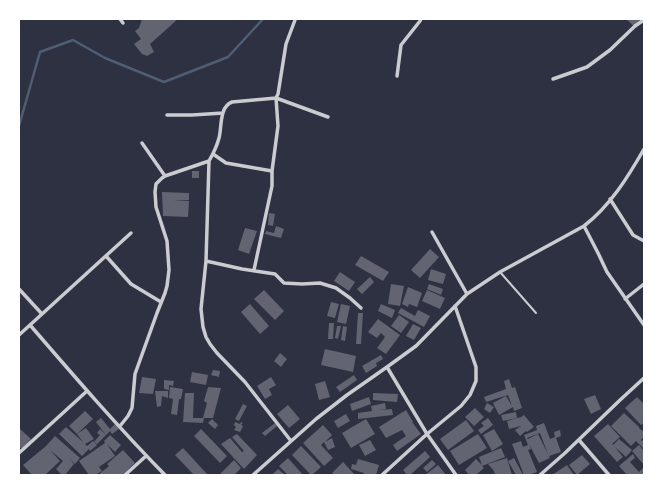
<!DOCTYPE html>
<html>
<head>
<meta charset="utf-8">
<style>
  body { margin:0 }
  #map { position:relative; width:663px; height:494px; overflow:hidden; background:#2d3142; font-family:Raleway,sans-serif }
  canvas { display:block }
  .frame { position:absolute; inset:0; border:20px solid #fff; pointer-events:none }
</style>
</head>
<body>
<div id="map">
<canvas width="663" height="494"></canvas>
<div class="frame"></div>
</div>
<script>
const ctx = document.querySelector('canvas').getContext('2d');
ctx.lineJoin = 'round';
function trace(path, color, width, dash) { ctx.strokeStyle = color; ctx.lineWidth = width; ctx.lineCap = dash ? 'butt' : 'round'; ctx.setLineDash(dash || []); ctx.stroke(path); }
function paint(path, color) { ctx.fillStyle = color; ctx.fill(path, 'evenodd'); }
trace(new Path2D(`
  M 19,126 L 40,52 L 73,40 L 105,58 L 164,82 L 228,57 L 263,19`), '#4f5d75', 2.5);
paint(new Path2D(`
  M 142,19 L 178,19 L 150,44 L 154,52 L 147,56 L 142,54 L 134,44 L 141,39 L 135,31 L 139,28 Z
  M 626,19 L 643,19 L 636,28 Z
  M 192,171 L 199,171 L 199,178 L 192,178 Z
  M 162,192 L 189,193 L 189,200 L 174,200 L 189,201 L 188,217 L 163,216 Z
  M 269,213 L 275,214 L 273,226 L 268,225 Z
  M 276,226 L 284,229 L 281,238 L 265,234 L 266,231 L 274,233 Z
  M 245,228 L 257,231 L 249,254 L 238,250 Z
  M 430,249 L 439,257 L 420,278 L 411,270 Z
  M 361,256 L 389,272 L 383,281 L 355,265 Z
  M 431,269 L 446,274 L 443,284 L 428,280 Z
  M 340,272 L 355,282 L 349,291 L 334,281 Z
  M 370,277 L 374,282 L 362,294 L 357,289 Z
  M 391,284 L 404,286 L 400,306 L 388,304 Z
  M 429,284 L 443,289 L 441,295 L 427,289 Z
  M 408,287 L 422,293 L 417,307 L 409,304 L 408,307 L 402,304 Z
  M 264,290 L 284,311 L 275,320 L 254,299 Z
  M 427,290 L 445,298 L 440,309 L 422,301 Z
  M 331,302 L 339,304 L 335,318 L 327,316 Z
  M 250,304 L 269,326 L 260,334 L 241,312 Z
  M 341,304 L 350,306 L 346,324 L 337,322 Z
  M 381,304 L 395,310 L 392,318 L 378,311 Z
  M 401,308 L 415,316 L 418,310 L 430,316 L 424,327 L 398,313 Z
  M 358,313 L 363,313 L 361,344 L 356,344 Z
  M 399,315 L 409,322 L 401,333 L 391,326 Z
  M 378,319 L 400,335 L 386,354 L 377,348 L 385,337 L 381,333 L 377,338 L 368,332 Z
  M 329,323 L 334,323 L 333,339 L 328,339 Z
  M 413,324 L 421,328 L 414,340 L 406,336 Z
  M 337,326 L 341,326 L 338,339 L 335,338 Z
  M 343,326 L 347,327 L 345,341 L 341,340 Z
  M 325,349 L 356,356 L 353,372 L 321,365 Z
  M 280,353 L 287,359 L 281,367 L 274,361 Z
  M 381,355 L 383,359 L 376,363 L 377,366 L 366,373 L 362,366 Z
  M 213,370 L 220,371 L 219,377 L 211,375 Z
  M 192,372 L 208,375 L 206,385 L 190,382 Z
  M 354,375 L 357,380 L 340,392 L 336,387 Z
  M 142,377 L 156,379 L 153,394 L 139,393 Z
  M 271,377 L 276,385 L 269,389 L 272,395 L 265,399 L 257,386 Z
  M 509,379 L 512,388 L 515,387 L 522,408 L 514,411 L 513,407 L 499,415 L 493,403 L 506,396 L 512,406 L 508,395 L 486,402 L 484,397 L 506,389 L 504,381 Z
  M 164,380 L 174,381 L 173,386 L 169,385 L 169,390 L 164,389 Z
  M 325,381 L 330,397 L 319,400 L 315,384 Z
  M 170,387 L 183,389 L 181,399 L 179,399 L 177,415 L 171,414 L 173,399 L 169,398 Z
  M 208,387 L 221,388 L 213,418 L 203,418 L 207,403 L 204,401 Z
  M 155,391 L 168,391 L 168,398 L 162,396 L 161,406 L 157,407 Z
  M 185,393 L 194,393 L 193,418 L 204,418 L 203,423 L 183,422 Z
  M 373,393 L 398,394 L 397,402 L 373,400 Z
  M 595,395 L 601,409 L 591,414 L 584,399 Z
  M 369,397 L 371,404 L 352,411 L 350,404 Z
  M 637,397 L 644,404 L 644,423 L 641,425 L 625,408 Z
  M 385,403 L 386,409 L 379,410 L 392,409 L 393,415 L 358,419 L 358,413 L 372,411 L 371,406 Z
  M 487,403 L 494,407 L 490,413 L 484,409 Z
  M 243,404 L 247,406 L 239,421 L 235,419 Z
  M 288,405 L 300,419 L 289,428 L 277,414 Z
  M 475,408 L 484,417 L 474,426 L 465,417 Z
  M 406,410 L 413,422 L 412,422 L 421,434 L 397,451 L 393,445 L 406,436 L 402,430 L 386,438 L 379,427 Z
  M 85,411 L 93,419 L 77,434 L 69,426 Z
  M 516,412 L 517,418 L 503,421 L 501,415 Z
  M 624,413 L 639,427 L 639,428 L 644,432 L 644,436 L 641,440 L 642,441 L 644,439 L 644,449 L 636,441 L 631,446 L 611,426 Z
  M 346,414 L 350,421 L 338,428 L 334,421 Z
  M 524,415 L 534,427 L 527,432 L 526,431 L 520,436 L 515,430 L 521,426 L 509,429 L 507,421 L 521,417 Z
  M 101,418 L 110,429 L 115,424 L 119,429 L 112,434 L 110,431 L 106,435 L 96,422 Z
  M 488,418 L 493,425 L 481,434 L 478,430 L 484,426 L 481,423 Z
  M 212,419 L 218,425 L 215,429 L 208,423 Z
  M 366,419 L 375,434 L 351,448 L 342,433 Z
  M 466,420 L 474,431 L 448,450 L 440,439 Z
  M 235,422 L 240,424 L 241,422 L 243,423 L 241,425 L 243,426 L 240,432 L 234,430 L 236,427 L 234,425 Z
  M 275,423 L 277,426 L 265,436 L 262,433 Z
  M 544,423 L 550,439 L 555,437 L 554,432 L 560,430 L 561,436 L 556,438 L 561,452 L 549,456 L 550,458 L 539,463 L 529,444 L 531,449 L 528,450 L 537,472 L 529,475 L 524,475 L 512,444 L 521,441 L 523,447 L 528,445 L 524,435 L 537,430 L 536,426 ZM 540,433 L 548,454 L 538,434 L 528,439 L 527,438 Z
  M 608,424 L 620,437 L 612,444 L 613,445 L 619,439 L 632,450 L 626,457 L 615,447 L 623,457 L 617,462 L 594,436 Z
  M 323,425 L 332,435 L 325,442 L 332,438 L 335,447 L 328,450 L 324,442 L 321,445 L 333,458 L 324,466 L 303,443 Z
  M 66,427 L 83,442 L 77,434 L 86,428 L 94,439 L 85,444 L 87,446 L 93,441 L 97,445 L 90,451 L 89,449 L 82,456 L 59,434 Z
  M 20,429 L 31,439 L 22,449 L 19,446 L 19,430 Z
  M 100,429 L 106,435 L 97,444 L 94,442 L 100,435 L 97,433 Z
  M 201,429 L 227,456 L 220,463 L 194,436 Z
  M 494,429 L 503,444 L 492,451 L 483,435 Z
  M 237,434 L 257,455 L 244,469 L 221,444 L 230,438 L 242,452 L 244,451 L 232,437 Z
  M 478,434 L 487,448 L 459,465 L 450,451 Z
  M 110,435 L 121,445 L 115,452 L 107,444 L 115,456 L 99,467 L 102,471 L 95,475 L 89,475 L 79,461 L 105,443 L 104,441 Z
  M 55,436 L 80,458 L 75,464 L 70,459 L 74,464 L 65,475 L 62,475 L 56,469 L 63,461 L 50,450 L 60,461 L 45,475 L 32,475 L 23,465 L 46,446 Z
  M 370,440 L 376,450 L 365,456 L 359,445 Z
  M 639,445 L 644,451 L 644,465 L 632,451 Z
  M 301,446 L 321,467 L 312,475 L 311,475 L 292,455 Z
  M 183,448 L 208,475 L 194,475 L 175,455 Z
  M 501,448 L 505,457 L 482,466 L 484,468 L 476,475 L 469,475 L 465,470 L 476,459 L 482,465 L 479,457 Z
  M 123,450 L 135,463 L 122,475 L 98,475 L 109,466 L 107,464 Z
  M 425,451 L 430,457 L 410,475 L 407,475 L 403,470 Z
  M 633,454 L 635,458 L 630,462 L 639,472 L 644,467 L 644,475 L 627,475 L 619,466 Z
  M 582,455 L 590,464 L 577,475 L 569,465 Z
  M 288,458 L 303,475 L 288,475 L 279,466 Z
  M 507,458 L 512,475 L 495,475 L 494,471 L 488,464 Z
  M 514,458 L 523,475 L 516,475 L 508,461 Z
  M 358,459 L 379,465 L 376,475 L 363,475 L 364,473 L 351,469 L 352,464 L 356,465 Z
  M 234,460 L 241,468 L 234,475 L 219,475 Z
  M 432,460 L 436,464 L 427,472 L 423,468 Z
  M 343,462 L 355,475 L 335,475 L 332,473 Z
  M 438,465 L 446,475 L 425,475 Z
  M 567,465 L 574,475 L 552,475 Z
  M 278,469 L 285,475 L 272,475 Z`), '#626471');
trace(new Path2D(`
  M 500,272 L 536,313`), '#caccd0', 2);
trace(new Path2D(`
  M 120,19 L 123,23
  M 397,76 L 401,45 L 420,21 L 421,19
  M 553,79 L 587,67 L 610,50 L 635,26 L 644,20
  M 167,115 L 192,115 L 223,113
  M 142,143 L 165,176
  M 213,154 L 226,163 L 272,171
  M 610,199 L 633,235 L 644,241
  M 584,226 L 598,253 L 607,272 L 644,325
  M 432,232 L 467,294
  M 106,256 L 131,284 L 161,302
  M 206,261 L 242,269 L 275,274 L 284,283 L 302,284 L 320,283 L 336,288 L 350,298 L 361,308
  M 254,270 L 272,186 L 272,171 L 278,126 L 276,98 L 328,117
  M 19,289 L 42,314
  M 625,299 L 644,284
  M 30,325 C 74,376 118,427 165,475
  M 19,335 L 131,233
  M 387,367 L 427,434 L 456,475
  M 120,426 L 128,416 L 132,408 L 135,374 L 157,313 L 165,293 L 167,286 L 169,270 L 167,241 L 156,207 L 155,192 L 156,184 L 162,178 L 165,176 L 209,161
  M 579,440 L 609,475
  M 291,441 L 245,382 L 217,353 L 210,344 L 206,337 L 203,327 L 201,309 L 206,261 L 209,161 C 213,154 217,146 219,138 C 222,127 219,107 232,102 L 276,98 L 278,94 L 286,44 L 295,20
  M 19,453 L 87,391
  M 125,475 L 146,456
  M 253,475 L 316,419 L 347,395 L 387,367 L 416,346 L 467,294 L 500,272 L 584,226 C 610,206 628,177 644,149
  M 382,475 L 427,434 L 461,406 L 470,395 L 476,381 L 476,367 L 455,306
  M 540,475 L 565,453 L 619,401 L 644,378`), '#caccd0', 3.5);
</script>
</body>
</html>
